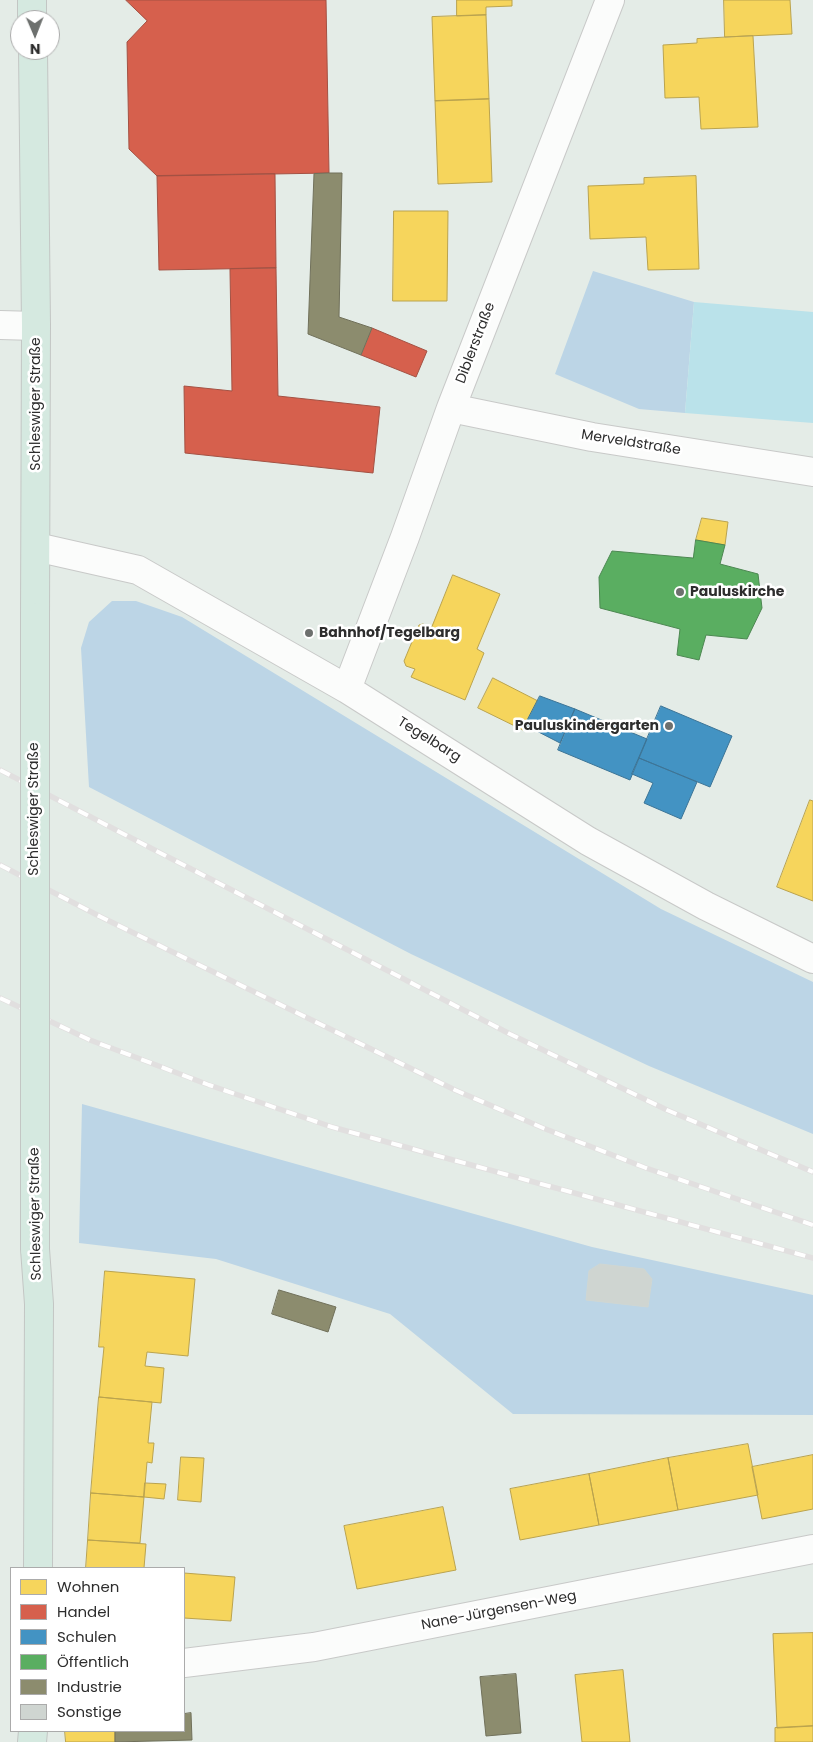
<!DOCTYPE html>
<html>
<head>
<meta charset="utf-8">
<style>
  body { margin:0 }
  #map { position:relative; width:813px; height:1742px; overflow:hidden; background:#e4ece7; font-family:Poppins,sans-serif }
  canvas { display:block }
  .legend { position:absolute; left:10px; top:1567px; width:175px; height:165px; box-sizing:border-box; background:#fff; border:1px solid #ababab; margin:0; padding:6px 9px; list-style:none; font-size:15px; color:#2d2d2d }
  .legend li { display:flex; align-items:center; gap:10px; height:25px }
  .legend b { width:25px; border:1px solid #ababab }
  .north { position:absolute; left:10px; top:10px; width:50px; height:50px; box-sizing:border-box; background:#fff; border:1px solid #ababab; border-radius:50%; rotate:179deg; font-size:14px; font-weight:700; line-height:20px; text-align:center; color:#2d2d2d }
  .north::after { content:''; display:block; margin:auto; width:18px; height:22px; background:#6d706e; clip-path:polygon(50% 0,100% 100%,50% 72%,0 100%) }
</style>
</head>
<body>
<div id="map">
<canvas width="813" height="1742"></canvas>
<ul class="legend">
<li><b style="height:14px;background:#f6d55c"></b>Wohnen</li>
<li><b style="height:14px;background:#d6604d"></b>Handel</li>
<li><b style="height:14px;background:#4393c3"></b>Schulen</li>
<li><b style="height:14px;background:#5aae61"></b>Öffentlich</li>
<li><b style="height:14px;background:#8c8c6e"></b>Industrie</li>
<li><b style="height:14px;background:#cfd5d1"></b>Sonstige</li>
</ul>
<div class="north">N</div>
</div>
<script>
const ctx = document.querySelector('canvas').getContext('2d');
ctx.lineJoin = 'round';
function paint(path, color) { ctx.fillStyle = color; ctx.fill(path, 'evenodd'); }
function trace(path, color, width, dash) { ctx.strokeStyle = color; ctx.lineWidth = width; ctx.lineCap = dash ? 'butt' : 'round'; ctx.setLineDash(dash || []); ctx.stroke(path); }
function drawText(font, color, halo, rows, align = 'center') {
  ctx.font = font + ' Poppins,sans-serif'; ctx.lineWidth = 5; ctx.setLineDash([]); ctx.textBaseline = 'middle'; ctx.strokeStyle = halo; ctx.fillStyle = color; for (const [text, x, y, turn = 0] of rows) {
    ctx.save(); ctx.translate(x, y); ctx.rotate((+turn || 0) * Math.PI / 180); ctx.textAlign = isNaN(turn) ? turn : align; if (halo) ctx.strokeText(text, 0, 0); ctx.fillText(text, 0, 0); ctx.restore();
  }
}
paint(new Path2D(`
  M 593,271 L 694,302 L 685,413 L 639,409 L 555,374 Z
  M 112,601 L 136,601 L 182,617 L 661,909 L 813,982 L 813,1134 L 649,1066 L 411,954 L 89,787 L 81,648 L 89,622 Z
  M 82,1104 L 592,1247 L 813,1295 L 813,1415 L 513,1414 L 390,1314 L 216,1259 L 79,1243 Z`), '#bcd5e6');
paint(new Path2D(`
  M 694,302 L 813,312 L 813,423 L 685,413 Z`), '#bae2ea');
const homes = new Path2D(`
  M 457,0 L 512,0 L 512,6 L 486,7 L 486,15 L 457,16 Z
  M 724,0 L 790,0 L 792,34 L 725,37 Z
  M 486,15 L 489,99 L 435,101 L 432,17 Z
  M 753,36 L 758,127 L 701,129 L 699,97 L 665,98 L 663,45 L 697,43 L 697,39 Z
  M 489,99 L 492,182 L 438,184 L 435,101 Z
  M 696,176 L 699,269 L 648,270 L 646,237 L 590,239 L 588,186 L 644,184 L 644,178 Z
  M 394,211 L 448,211 L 447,301 L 393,301 Z
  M 702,518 L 728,522 L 725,545 L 696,540 Z
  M 453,575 L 500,594 L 477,649 L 484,653 L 465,700 L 411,677 L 415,669 L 406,666 L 404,661 L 419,625 L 423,624 L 431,628 Z
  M 493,678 L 538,701 L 523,730 L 478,708 Z
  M 810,800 L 813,801 L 813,901 L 777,887 Z
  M 105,1271 L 195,1279 L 188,1356 L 147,1352 L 145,1366 L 164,1368 L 161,1403 L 99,1397 L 104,1347 L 99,1347 Z
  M 99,1397 L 152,1402 L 148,1443 L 154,1443 L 152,1463 L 147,1462 L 144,1497 L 91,1493 Z
  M 748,1444 L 758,1495 L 678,1510 L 668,1458 Z
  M 813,1455 L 813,1509 L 762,1519 L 752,1467 Z
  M 181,1457 L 204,1458 L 201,1502 L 178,1500 Z
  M 668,1458 L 678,1510 L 599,1525 L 589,1474 Z
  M 589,1474 L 599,1525 L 520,1540 L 510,1489 Z
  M 145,1483 L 166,1484 L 164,1499 L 144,1497 Z
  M 91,1493 L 144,1497 L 140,1543 L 88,1540 Z
  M 443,1507 L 456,1570 L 357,1589 L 344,1526 Z
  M 88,1540 L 146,1544 L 144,1568 L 86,1568 Z
  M 184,1573 L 235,1577 L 231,1621 L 184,1618 Z
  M 813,1633 L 813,1726 L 777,1728 L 773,1634 Z
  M 623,1670 L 630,1742 L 582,1742 L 575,1675 Z
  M 813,1726 L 813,1742 L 775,1742 L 775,1728 Z
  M 65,1731 L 115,1731 L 115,1742 L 66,1742 Z`);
paint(homes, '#f6d55c');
trace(homes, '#baa34e', 1);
const shops = new Path2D(`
  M 126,0 L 326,0 L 329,173 L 157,176 L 129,149 L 127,42 L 147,21 Z
  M 275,174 L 276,268 L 159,270 L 157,176 Z
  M 276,268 L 278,396 L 380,407 L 373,473 L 185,453 L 184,386 L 232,391 L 230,269 Z
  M 372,328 L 427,351 L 416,377 L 361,355 Z`);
paint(shops, '#d6604d');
trace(shops, '#a35143', 1);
const schools = new Path2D(`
  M 540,696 L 575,709 L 560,743 L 525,725 Z
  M 661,706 L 732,736 L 710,787 L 639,758 Z
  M 575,709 L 647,739 L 630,780 L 558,750 Z
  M 639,758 L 697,782 L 681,819 L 644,803 L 653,783 L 632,774 Z`);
paint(schools, '#4393c3');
trace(schools, '#3c7496', 1);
const public = new Path2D(`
  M 696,540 L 725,545 L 720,564 L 758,574 L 762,608 L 747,639 L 706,635 L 699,660 L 677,655 L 680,629 L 600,608 L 599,577 L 612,551 L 693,558 Z`);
paint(public, '#5aae61');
trace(public, '#4c8751', 1);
const industry = new Path2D(`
  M 329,173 L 342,173 L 339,317 L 372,328 L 361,355 L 308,334 L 314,174 Z
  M 279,1290 L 336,1307 L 328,1332 L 272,1314 Z
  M 516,1674 L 521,1733 L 486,1736 L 480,1677 Z
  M 191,1713 L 192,1740 L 115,1742 L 115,1731 L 184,1731 L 184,1714 Z`);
paint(industry, '#8c8c6e');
trace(industry, '#70705a', 1);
const building = new Path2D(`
  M 600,1264 L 644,1269 L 652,1279 L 648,1307 L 586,1300 L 589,1271 Z`);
paint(building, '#cfd5d1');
trace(building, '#d0d7d3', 1);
const minor = new Path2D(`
  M 0,325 L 36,326
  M 451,408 L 592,437 L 813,472
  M 36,547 L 138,570 L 347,689 L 588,841 L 706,906 L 813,959
  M 347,689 L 405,537 L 451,408 L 610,0
  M 184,1663 L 314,1647 L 813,1549`);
const major = new Path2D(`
  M 32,0 L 32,20
  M 33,50 L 36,326 L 35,617
  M 35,1249 L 39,1304 L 38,1568
  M 32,1742 L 33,1731`);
trace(minor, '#c8c9c8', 30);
trace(major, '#c3c6c4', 30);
trace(minor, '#fbfcfb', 28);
trace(major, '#d5e9e0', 28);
const rail = new Path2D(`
  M 0,770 L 510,1034 L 667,1110 L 813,1172
  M 0,865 L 101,917 L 455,1090 L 543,1128 L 646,1168 L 813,1225
  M 0,998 L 90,1040 L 209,1085 L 332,1127 L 813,1258`);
trace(rail, '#e1dfdf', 5.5);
trace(rail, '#fff', 4, [11]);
const majorBridge = new Path2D(`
  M 35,1249 L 35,617`);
trace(majorBridge, '#c3c6c4', 30, []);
trace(majorBridge, '#d5e9e0', 28);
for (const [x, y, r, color] of [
  [680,592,5,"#6d706e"],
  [309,633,5,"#6d706e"],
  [669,726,5,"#6d706e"]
]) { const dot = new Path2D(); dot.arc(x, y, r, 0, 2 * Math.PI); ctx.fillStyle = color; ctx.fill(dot); trace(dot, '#fff', 2); }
drawText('14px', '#2d2d2d', '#fff', [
  ["Diblerstraße",476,343,-69],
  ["Schleswiger Straße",36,404,-90],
  ["Merveldstraße",631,443,9],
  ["Tegelbarg",429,740,32],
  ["Schleswiger Straße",34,809,-90],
  ["Schleswiger Straße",36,1214,-91],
  ["Nane-Jürgensen-Weg",499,1611,-11]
]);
drawText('bold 14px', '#2d2d2d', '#fff', [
  ["Pauluskirche",690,592],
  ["Bahnhof/Tegelbarg",319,633],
  ["Pauluskindergarten",659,726,"right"]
], 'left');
</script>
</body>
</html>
